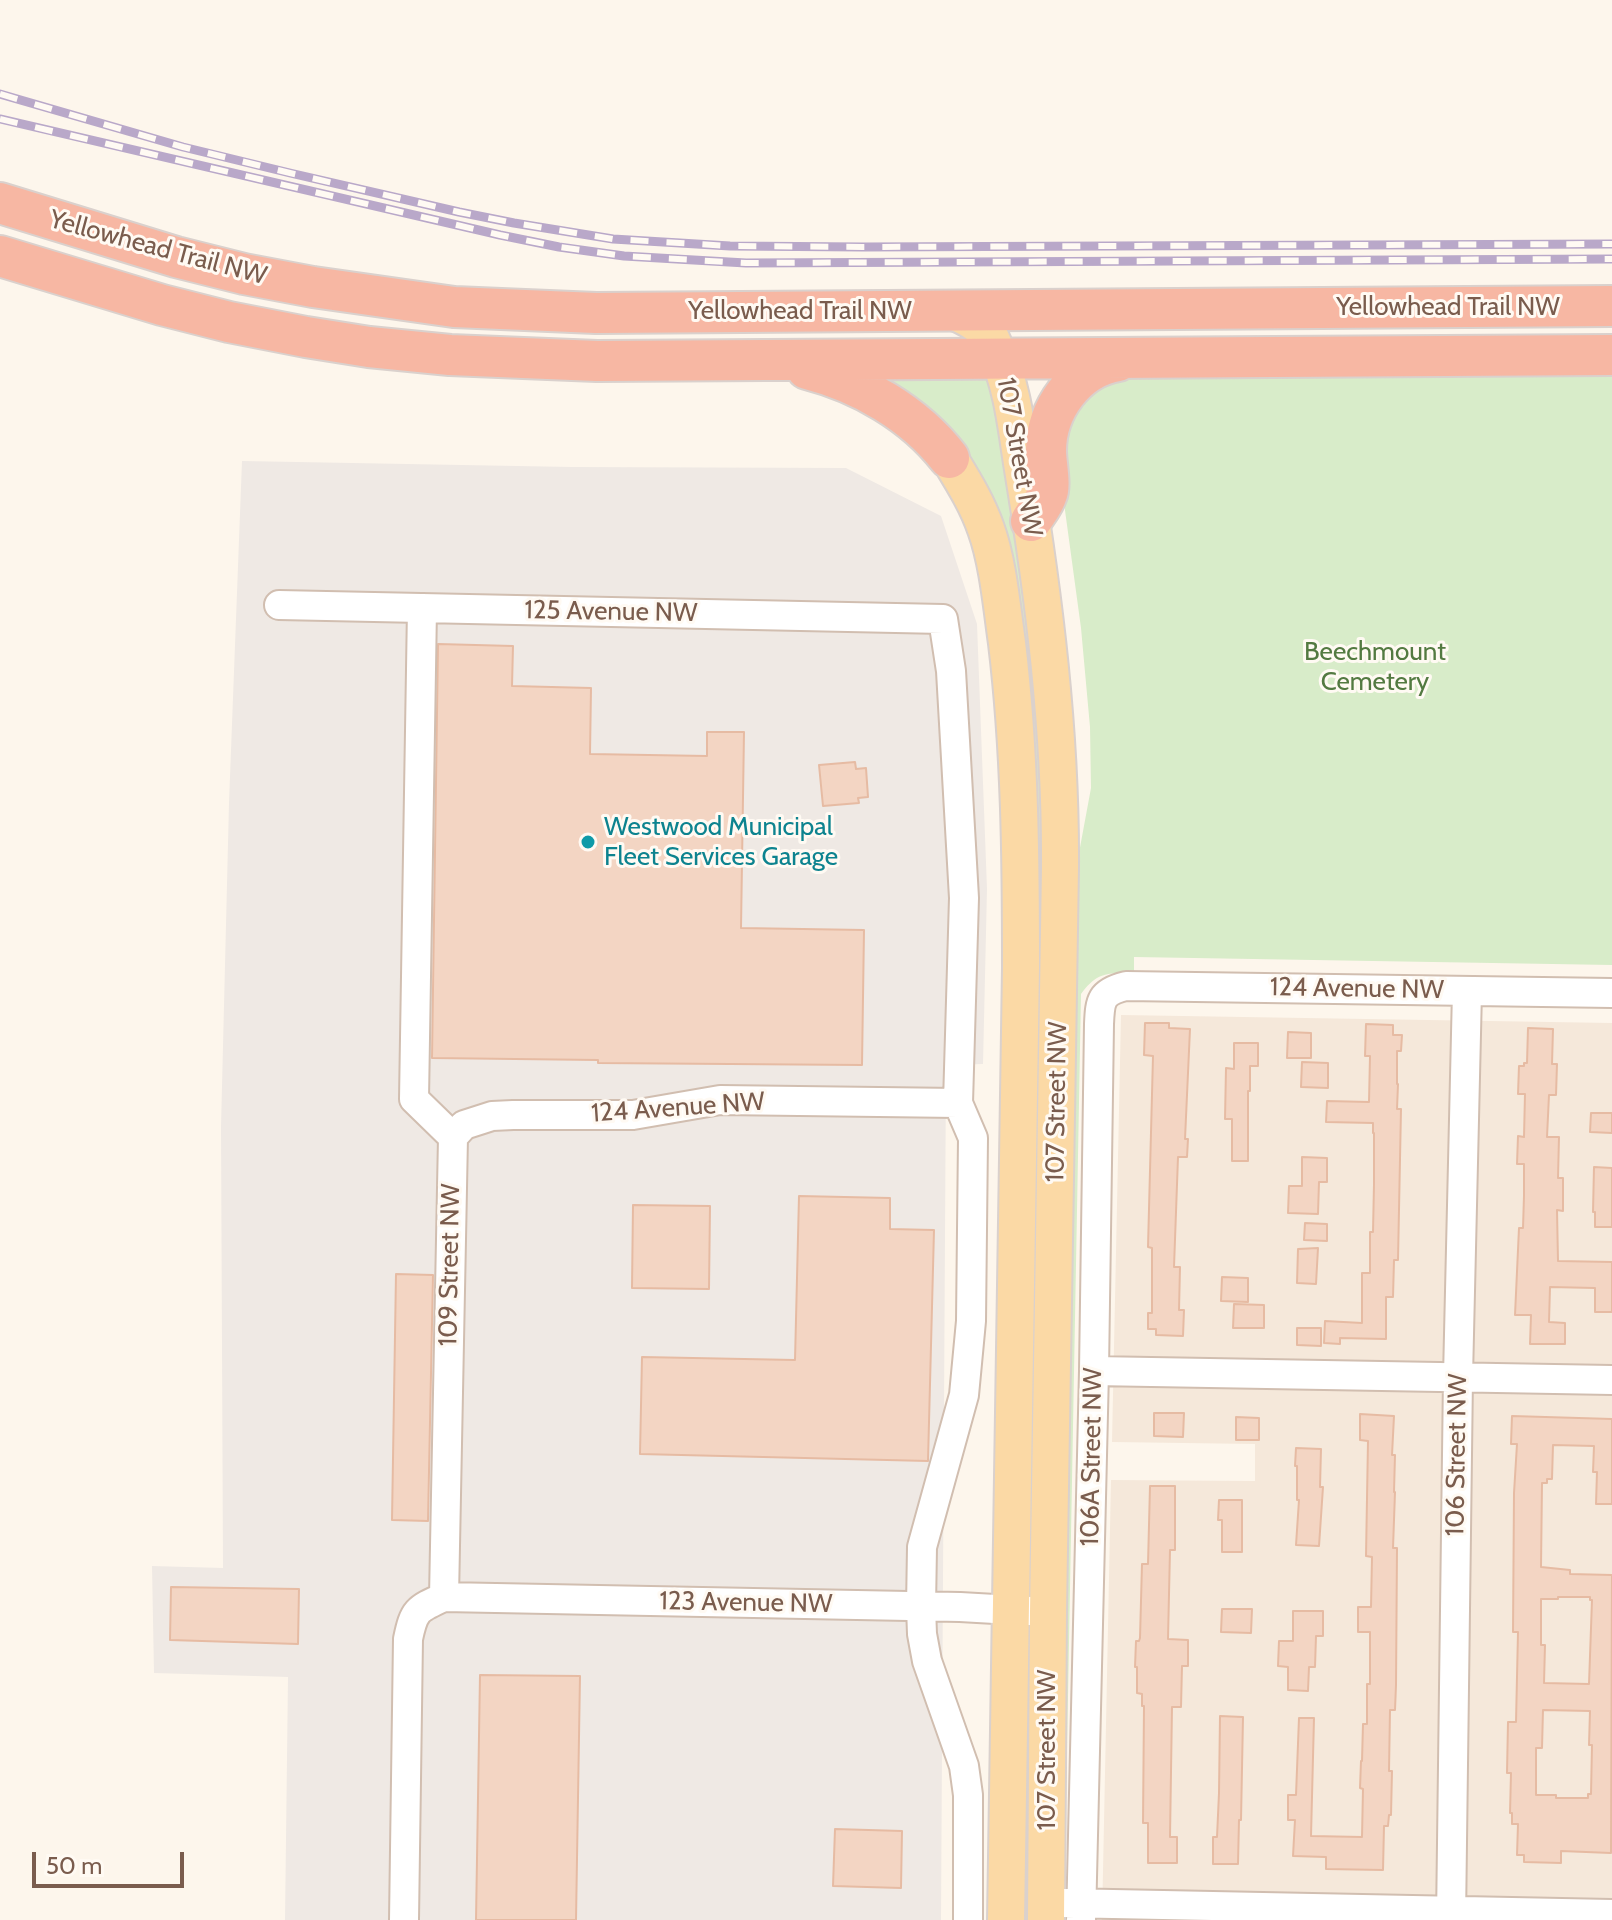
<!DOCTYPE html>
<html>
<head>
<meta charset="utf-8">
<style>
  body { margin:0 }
  #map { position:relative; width:1612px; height:1920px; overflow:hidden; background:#fdf6ec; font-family:Cabin,sans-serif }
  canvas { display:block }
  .scale { position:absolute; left:32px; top:1852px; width:152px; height:36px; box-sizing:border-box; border:4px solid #7a5c4d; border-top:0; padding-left:10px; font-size:24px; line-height:28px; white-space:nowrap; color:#7a5c4d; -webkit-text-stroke:6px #fffaf3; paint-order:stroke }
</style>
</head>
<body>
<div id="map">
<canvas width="1612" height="1920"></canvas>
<div class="scale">50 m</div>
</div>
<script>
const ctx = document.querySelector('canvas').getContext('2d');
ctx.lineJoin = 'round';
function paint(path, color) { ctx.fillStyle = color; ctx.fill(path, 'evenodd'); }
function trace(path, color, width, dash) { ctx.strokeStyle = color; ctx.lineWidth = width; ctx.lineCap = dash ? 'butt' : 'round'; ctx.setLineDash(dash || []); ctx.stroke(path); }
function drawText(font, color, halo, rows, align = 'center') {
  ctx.font = font + ' Cabin,sans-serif'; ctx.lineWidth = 6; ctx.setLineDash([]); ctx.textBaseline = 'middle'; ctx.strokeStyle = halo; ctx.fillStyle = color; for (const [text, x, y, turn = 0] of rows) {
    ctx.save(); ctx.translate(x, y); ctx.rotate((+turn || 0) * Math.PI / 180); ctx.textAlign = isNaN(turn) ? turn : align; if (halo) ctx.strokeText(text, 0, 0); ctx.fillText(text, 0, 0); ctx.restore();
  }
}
paint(new Path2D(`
  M 1121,1015 L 1612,1023 L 1612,1920 L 1102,1920 L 1111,1480 L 1255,1481 L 1255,1444 L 1112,1442 Z`), '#f5e8da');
paint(new Path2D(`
  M 242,461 L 572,467 L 846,468 L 941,516 L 977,624 L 987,889 L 983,1064 L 946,1065 L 941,1920 L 285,1920 L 288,1677 L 154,1673 L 152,1566 L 223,1568 L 221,1127 L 229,803 Z`), '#efe9e4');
paint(new Path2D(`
  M 874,374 L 989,378 L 997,396 L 1027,596 L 1045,827 L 1034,1556 L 1029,1569 L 1010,566 Z
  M 1131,374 L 1142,377 L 1612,376 L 1612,965 L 1134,957 L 1134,974 C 1108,972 1097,972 1081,994 L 1065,1859 L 1061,1860 L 1076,869 L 1091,788 L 1090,727 L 1081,628 L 1064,503 L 1060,453 L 1081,399 L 1110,379 Z`), '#d8ecc9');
const building = new Path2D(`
  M 438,644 L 513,646 L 512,686 L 591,688 L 590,754 L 707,756 L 707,732 L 744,732 L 741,928 L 864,930 L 862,1065 L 598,1063 L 598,1060 L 432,1058 Z
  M 855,762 L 856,769 L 866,768 L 868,797 L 858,798 L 859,803 L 823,806 L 819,765 Z
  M 1145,1023 L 1169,1023 L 1169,1028 L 1190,1029 L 1185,1139 L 1188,1139 L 1187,1157 L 1178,1157 L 1174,1267 L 1180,1267 L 1179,1310 L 1184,1310 L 1183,1336 L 1156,1335 L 1156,1329 L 1148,1329 L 1148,1313 L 1152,1313 L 1152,1248 L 1148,1247 L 1153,1056 L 1144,1055 Z
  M 1366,1024 L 1393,1025 L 1393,1035 L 1402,1035 L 1401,1051 L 1397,1051 L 1397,1084 L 1398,1084 L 1397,1109 L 1401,1109 L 1398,1260 L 1394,1260 L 1393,1297 L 1386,1297 L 1386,1339 L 1340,1338 L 1340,1344 L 1324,1343 L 1325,1321 L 1362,1323 L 1362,1273 L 1370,1273 L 1370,1232 L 1373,1232 L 1374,1184 L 1374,1133 L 1373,1133 L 1373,1123 L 1326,1122 L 1327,1101 L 1369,1102 L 1370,1056 L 1365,1056 Z
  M 1528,1028 L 1553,1029 L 1552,1064 L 1557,1064 L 1556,1095 L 1549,1095 L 1547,1137 L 1559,1137 L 1558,1178 L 1563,1178 L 1563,1211 L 1557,1210 L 1558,1261 L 1612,1262 L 1612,1312 L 1595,1312 L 1595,1288 L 1550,1287 L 1549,1322 L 1565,1323 L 1565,1344 L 1530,1344 L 1531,1315 L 1515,1315 L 1519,1228 L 1523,1228 L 1524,1196 L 1524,1164 L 1517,1164 L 1518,1136 L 1524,1137 L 1525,1094 L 1518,1094 L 1519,1066 L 1524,1066 L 1524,1063 L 1527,1063 Z
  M 1288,1032 L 1311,1033 L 1311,1058 L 1287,1058 Z
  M 1234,1043 L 1258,1043 L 1258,1066 L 1250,1066 L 1250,1091 L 1248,1091 L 1248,1161 L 1232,1161 L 1232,1119 L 1225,1119 L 1226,1068 L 1234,1069 Z
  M 1302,1062 L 1328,1063 L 1328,1088 L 1301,1087 Z
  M 1591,1113 L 1612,1113 L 1612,1133 L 1590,1132 Z
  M 1302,1157 L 1327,1158 L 1327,1182 L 1319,1182 L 1318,1214 L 1288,1213 L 1289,1186 L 1302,1186 Z
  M 1594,1167 L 1612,1168 L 1612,1227 L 1595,1227 L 1595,1212 L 1593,1212 Z
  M 799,1196 L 890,1198 L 890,1229 L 934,1230 L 928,1461 L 640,1454 L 642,1357 L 795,1360 Z
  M 633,1205 L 710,1206 L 709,1289 L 632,1288 Z
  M 1305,1223 L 1327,1224 L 1327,1241 L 1304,1240 Z
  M 1318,1248 L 1316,1284 L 1297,1283 L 1298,1249 Z
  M 396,1274 L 433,1275 L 428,1521 L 392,1520 Z
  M 1222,1277 L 1248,1278 L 1248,1302 L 1221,1301 Z
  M 1234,1304 L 1264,1305 L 1264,1328 L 1233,1328 Z
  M 1297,1328 L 1321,1328 L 1321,1346 L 1297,1345 Z
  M 1154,1413 L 1184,1413 L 1183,1437 L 1154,1436 Z
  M 1360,1414 L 1394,1416 L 1392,1455 L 1395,1455 L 1394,1492 L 1395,1492 L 1393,1548 L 1397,1548 L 1396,1685 L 1395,1710 L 1390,1710 L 1389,1771 L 1392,1771 L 1391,1815 L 1389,1815 L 1388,1826 L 1384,1826 L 1383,1870 L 1326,1869 L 1326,1857 L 1293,1856 L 1295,1820 L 1288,1820 L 1288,1795 L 1296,1795 L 1299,1718 L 1314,1718 L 1311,1836 L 1362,1837 L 1363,1789 L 1360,1788 L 1361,1761 L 1362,1761 L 1363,1724 L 1367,1724 L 1367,1684 L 1370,1684 L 1370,1632 L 1358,1632 L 1358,1607 L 1371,1607 L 1372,1557 L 1366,1556 L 1368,1441 L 1360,1440 Z
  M 1512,1416 L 1612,1419 L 1612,1504 L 1596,1504 L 1597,1472 L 1593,1472 L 1594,1446 L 1553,1445 L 1552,1479 L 1547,1479 L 1547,1483 L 1542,1483 L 1541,1567 L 1570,1570 L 1570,1574 L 1612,1575 L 1611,1853 L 1561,1851 L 1561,1863 L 1524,1862 L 1524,1855 L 1517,1855 L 1518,1824 L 1512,1824 L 1512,1813 L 1510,1813 L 1511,1773 L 1507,1773 L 1508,1722 L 1516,1722 L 1518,1632 L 1513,1632 L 1514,1493 L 1517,1444 L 1511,1444 ZM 1558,1597 L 1590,1597 L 1590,1600 L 1592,1600 L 1589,1684 L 1544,1683 L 1545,1645 L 1541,1645 L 1541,1599 L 1558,1599 ZM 1543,1710 L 1590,1711 L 1589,1745 L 1592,1745 L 1591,1794 L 1588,1794 L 1588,1798 L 1556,1798 L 1556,1795 L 1536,1795 L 1536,1748 L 1542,1748 Z
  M 1236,1417 L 1259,1418 L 1259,1440 L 1236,1440 Z
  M 1296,1448 L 1321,1449 L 1320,1487 L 1323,1487 L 1319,1546 L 1296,1545 L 1299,1500 L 1297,1500 L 1297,1466 L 1295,1466 Z
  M 1150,1486 L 1175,1486 L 1175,1550 L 1170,1550 L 1168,1639 L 1188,1640 L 1188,1666 L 1182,1666 L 1181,1707 L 1172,1707 L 1170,1837 L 1177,1837 L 1177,1863 L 1148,1863 L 1148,1823 L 1143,1823 L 1144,1706 L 1142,1706 L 1142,1694 L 1137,1693 L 1137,1667 L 1135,1667 L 1136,1641 L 1139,1641 L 1140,1638 L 1142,1564 L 1148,1564 Z
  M 1219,1500 L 1242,1500 L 1242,1552 L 1222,1552 L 1222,1520 L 1218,1520 Z
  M 171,1587 L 299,1589 L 298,1644 L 170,1640 Z
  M 1222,1609 L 1252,1609 L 1251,1633 L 1221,1632 Z
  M 1293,1611 L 1323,1611 L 1323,1636 L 1316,1636 L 1315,1667 L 1309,1667 L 1308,1691 L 1288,1690 L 1288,1667 L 1278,1666 L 1279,1641 L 1293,1641 Z
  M 480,1675 L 580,1676 L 576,1920 L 476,1920 Z
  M 1220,1716 L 1243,1717 L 1241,1820 L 1239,1820 L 1238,1864 L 1213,1864 L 1213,1837 L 1217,1837 L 1219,1793 Z
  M 835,1829 L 902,1831 L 901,1888 L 833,1886 Z`);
paint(building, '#f3d5c3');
trace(building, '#e6bba3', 2);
const minor = new Path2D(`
  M 279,605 L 943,619 L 951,671 L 964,898 L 958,1103 L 973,1138 L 971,1321 L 964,1395 L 922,1547 L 921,1607 L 922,1634 L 927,1661 L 964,1766 L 968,1795 L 968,1920
  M 422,608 L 414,1099 L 453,1137 L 444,1597
  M 453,1137 L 464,1125 L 492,1116 L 513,1115 L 633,1115 L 720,1100 L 958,1103
  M 1094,1371 L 1612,1380
  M 1063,1903 L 1612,1914
  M 404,1920 L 408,1639 C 414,1610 417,1609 444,1597 L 960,1607 L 1030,1611
  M 1081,1920 L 1094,1371 L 1099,1024 C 1100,1000 1101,992 1126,986 L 1612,993
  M 1451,1920 L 1458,1377 L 1467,991`);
const major = new Path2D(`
  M 953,311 C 966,317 979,323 988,334 C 992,339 994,345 996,351 C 1012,386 1016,424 1022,463 C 1044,597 1061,732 1060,868 L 1048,1612 L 1046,1920
  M 949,458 C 963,481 977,503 986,529 C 998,562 1002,608 1007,643 C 1020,751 1021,859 1021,968 L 1006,1920`);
const highway = new Path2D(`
  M 0,203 L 176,257 L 244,274 L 313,287 L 454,307 L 596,313 L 1612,306
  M 0,256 L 162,305 L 229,322 L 306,337 L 369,347 L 450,355 L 597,361 L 1612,355
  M 807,369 C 861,383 914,413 949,458
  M 1031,521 C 1036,513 1044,504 1047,494 C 1051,485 1046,463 1046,451 C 1046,410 1075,368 1118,361`);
trace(minor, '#d1beb0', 32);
trace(major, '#dad1cd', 40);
trace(highway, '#dad1cd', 44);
trace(minor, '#fff', 28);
trace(major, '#fbd9a5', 36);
trace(highway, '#f7b7a3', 40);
const rail = new Path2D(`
  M 0,94 L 183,147 L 290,173 L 459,212 L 514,223 L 613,239 L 730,246 L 863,247 L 1612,244
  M 0,119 L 500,235 L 559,247 L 624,256 L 746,263 L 1612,259`);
trace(rail, '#b9a8c9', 9);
trace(rail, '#fffaf3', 6, [18]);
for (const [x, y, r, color] of [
  [588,842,8,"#0f9aa8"]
]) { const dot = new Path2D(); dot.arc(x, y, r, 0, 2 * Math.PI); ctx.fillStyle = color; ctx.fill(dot); trace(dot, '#fffaf3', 3); }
drawText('26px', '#7a5c4d', '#fffaf3', [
  ["Yellowhead Trail NW",158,248,15],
  ["Yellowhead Trail NW",1448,307],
  ["Yellowhead Trail NW",800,311],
  ["107 Street NW",1019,457,80],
  ["125 Avenue NW",611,612,1],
  ["124 Avenue NW",1357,989,1],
  ["107 Street NW",1057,1102,-89],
  ["124 Avenue NW",678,1108,-4],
  ["109 Street NW",450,1265,-89],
  ["106 Street NW",1457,1455,-89],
  ["106A Street NW",1092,1457,-89],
  ["123 Avenue NW",746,1603,1],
  ["107 Street NW",1047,1750,-90]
]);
drawText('26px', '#537a41', '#fffaf3', [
  ["Beechmount",1375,652],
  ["Cemetery",1375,682]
]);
drawText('26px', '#0d838f', '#fffaf3', [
  ["Westwood Municipal",604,827],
  ["Fleet Services Garage",604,857]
], 'left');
</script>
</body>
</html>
